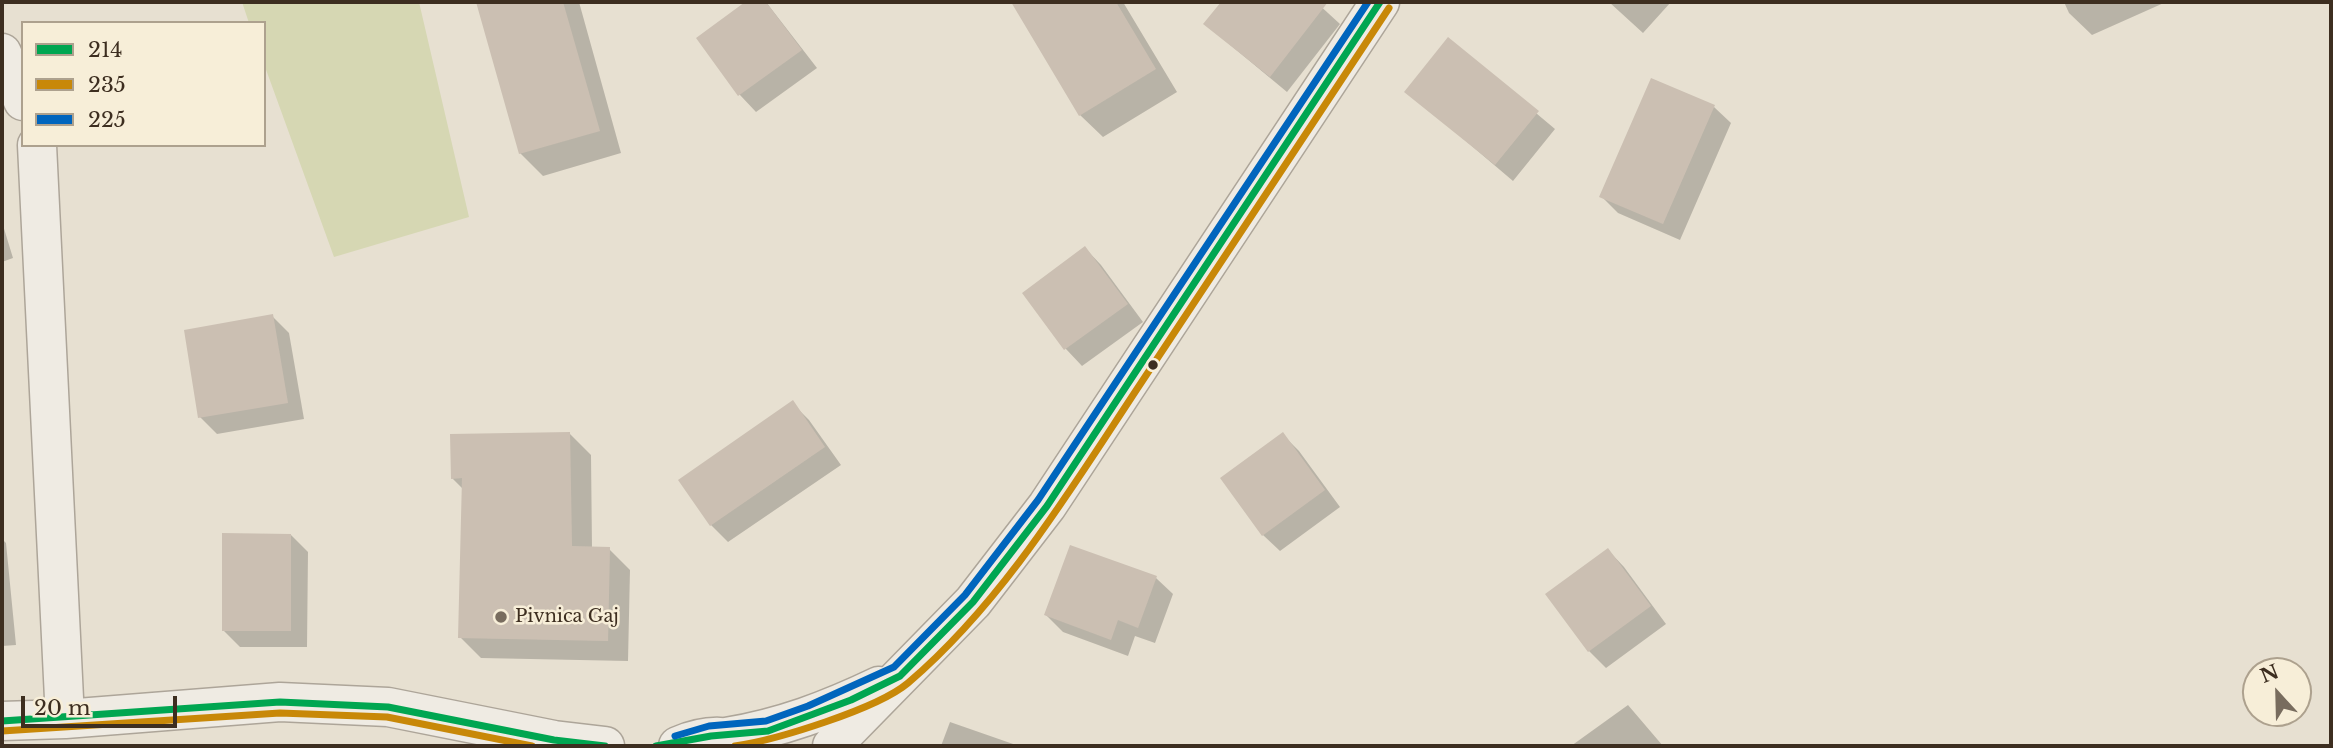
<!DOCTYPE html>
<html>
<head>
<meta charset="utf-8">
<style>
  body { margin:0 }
  #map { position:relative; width:2333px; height:748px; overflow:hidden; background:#e7e0d1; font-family:"Libre Baskerville",serif }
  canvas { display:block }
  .frame { position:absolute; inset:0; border:4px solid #3d2e20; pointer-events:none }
  .legend { position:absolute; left:21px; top:21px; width:245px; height:126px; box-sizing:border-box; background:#f7eed8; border:2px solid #ada18e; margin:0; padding:9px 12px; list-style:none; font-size:21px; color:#3d2e20 }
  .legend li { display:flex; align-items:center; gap:14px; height:35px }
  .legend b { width:35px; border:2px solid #ada18e }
  .north { position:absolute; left:2242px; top:657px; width:70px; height:70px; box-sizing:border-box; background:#f7eed8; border:2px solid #ada18e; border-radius:50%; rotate:338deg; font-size:19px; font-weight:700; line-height:28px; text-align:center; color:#3d2e20 }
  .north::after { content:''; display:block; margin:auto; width:24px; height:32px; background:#786c5e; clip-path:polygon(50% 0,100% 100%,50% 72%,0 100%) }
  .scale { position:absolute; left:21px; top:696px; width:156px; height:32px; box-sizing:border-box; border:4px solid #3d2e20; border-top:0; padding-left:9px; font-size:21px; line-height:24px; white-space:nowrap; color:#3d2e20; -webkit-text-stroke:5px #f7eed8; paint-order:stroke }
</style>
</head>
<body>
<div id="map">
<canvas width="2333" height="748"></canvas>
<div class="frame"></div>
<ul class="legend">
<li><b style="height:9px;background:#00a651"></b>214</li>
<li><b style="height:9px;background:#c88808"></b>235</li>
<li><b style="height:9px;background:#0065bd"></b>225</li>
</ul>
<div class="north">N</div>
<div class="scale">20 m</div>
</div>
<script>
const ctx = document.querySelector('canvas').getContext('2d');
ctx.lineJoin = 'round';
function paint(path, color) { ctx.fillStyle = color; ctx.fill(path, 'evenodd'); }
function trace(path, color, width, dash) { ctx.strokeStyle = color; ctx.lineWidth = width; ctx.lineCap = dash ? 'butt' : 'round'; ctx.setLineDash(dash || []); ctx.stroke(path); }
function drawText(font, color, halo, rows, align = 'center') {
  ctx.font = font + ' "Libre Baskerville",serif'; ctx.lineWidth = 5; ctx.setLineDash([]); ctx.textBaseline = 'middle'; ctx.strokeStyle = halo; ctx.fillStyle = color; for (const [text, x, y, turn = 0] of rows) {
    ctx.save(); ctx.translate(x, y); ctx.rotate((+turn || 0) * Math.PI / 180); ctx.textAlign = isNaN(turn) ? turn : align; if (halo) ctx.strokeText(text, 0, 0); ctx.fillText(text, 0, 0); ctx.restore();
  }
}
paint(new Path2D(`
  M 242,2 L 419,2 L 469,217 L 334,257 L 264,64 L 264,23 L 249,23 Z`), '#d6d7b3');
paint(new Path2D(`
  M 477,2 L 579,2 L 621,153 L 543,176 L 520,153 Z
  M 748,2 L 766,2 L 817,68 L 756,112 L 740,95 L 698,38 Z
  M 1013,2 L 1123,2 L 1177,92 L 1103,137 L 1080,115 Z
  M 1223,2 L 1316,2 L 1340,24 L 1287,92 L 1205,24 Z
  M 1609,2 L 1671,2 L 1643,33 Z
  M 2064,2 L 2166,2 L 2092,35 L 2069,13 Z
  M 1449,40 L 1555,129 L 1513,181 L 1407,91 Z
  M 1652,80 L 1714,107 L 1731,123 L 1680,240 L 1618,213 L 1601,196 Z
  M 2,222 L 13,258 L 2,262 Z
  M 1085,248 L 1101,265 L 1143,322 L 1082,366 L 1066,349 L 1024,293 Z
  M 272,316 L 289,333 L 304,419 L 217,434 L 200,417 Z
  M 792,403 L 809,420 L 841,465 L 728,542 L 711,525 Z
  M 570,434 L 591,455 L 592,548 L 609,549 L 630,570 L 628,661 L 481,658 L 460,637 L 463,489 L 452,478 Z
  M 1282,434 L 1299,451 L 1340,507 L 1280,551 L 1263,535 Z
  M 291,535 L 308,552 L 307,647 L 240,647 L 223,630 Z
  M 2,539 L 6,543 L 16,645 L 2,646 Z
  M 1608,550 L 1624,567 L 1666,624 L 1606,668 L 1589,651 L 1547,595 Z
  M 1156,578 L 1173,594 L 1155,643 L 1135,636 L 1128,656 L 1063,632 L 1046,615 Z
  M 1628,705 L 1663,746 L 1571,746 Z
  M 950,722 L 1016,745 L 1017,746 L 941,746 Z`), '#0003');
paint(new Path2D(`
  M 476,2 L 563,2 L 600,131 L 519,154 Z
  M 745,2 L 766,2 L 802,50 L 738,96 L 696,38 Z
  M 1011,2 L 1116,2 L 1156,69 L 1079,116 Z
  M 1221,2 L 1328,2 L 1270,77 L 1203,24 Z
  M 1448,37 L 1539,111 L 1495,165 L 1404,92 Z
  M 1651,78 L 1715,105 L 1663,224 L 1599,197 Z
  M 1085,246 L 1128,304 L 1064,350 L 1022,293 Z
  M 273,314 L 288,403 L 198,418 L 184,330 Z
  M 793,400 L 825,447 L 710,526 L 678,480 Z
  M 570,432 L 572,546 L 610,547 L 608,641 L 458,638 L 462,478 L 451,479 L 450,434 Z
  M 1283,432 L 1325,490 L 1262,536 L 1220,478 Z
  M 222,533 L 291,534 L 291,631 L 222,631 Z
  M 1070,545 L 1157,576 L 1138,628 L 1118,620 L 1111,640 L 1044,615 Z
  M 1608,548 L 1651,606 L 1588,652 L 1545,594 Z`), '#cbbfb2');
const minor = new Path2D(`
  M 2,53 L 23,101
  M 37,145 L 65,719
  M 2,721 L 65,719 L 280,702 L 388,707 L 554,740 L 605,746
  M 726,737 C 781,728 829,710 879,686
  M 678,746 C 701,736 725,732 748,745
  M 832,746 L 973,602 L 1047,506 L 1380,2`);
trace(minor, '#ada599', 41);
trace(minor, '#efebe3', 38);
trace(new Path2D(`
  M 2,721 L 280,702 L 388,707 L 554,740 L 605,746
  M 656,746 L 711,736 L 768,731 L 851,700 L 900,676 L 973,602 L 1047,506 L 1380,2`), '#00a651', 7);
trace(new Path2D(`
  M 2,731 L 280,713 L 387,717 L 532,746
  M 735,746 C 776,740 877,709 908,683 C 1004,601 1072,487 1141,383 C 1224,258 1306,133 1389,8`), '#c88808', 7);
trace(new Path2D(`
  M 675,736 L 709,726 L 766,721 L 808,706 L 894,667 L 965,595 L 1038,500 L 1368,2`), '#0065bd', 7);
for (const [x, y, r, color] of [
  [1153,365,6,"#3d2e20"],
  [501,617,7,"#786c5e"]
]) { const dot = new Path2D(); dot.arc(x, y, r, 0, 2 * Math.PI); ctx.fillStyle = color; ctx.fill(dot); trace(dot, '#f7eed8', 2.5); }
drawText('18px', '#3d2e20', '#f7eed8', [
  ["Pivnica Gaj",515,617]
], 'left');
</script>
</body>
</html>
